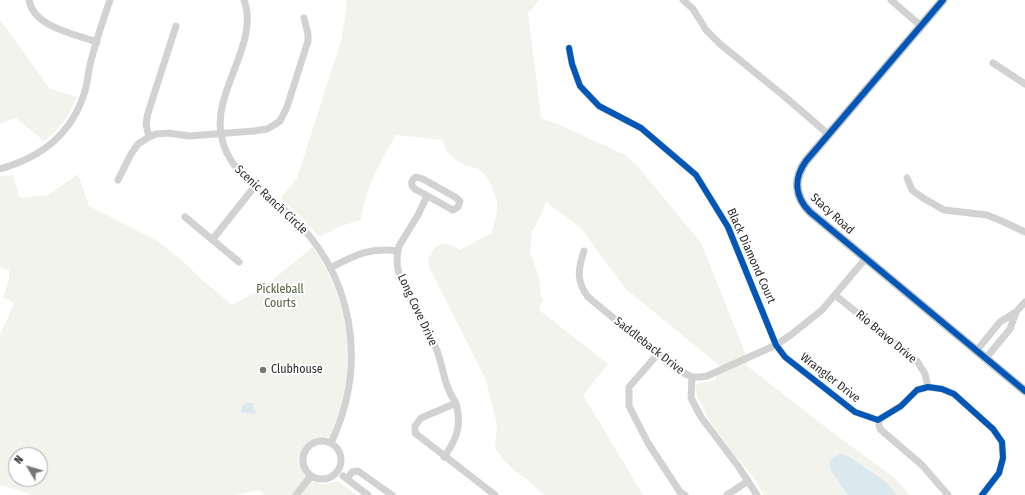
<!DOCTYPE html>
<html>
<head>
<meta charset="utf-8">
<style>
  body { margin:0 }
  #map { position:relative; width:1025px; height:495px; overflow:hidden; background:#fff; font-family:"Fira Sans Condensed",sans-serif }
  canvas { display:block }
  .north { position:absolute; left:8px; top:447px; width:40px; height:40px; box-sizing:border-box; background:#fff; border:1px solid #ababab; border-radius:50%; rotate:308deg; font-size:11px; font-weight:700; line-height:16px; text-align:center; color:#2d2d2d }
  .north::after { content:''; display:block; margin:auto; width:14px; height:18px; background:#767676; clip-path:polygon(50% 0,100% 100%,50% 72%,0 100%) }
</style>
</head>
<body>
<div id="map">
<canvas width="1025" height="495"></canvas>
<div class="north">N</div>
</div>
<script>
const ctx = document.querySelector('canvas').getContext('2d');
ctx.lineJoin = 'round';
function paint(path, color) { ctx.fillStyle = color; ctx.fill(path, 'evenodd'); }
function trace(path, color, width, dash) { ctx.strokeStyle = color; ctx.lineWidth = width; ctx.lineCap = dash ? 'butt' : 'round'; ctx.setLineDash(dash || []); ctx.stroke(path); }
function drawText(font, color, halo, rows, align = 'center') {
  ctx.font = font + ' "Fira Sans Condensed",sans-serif'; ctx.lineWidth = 4; ctx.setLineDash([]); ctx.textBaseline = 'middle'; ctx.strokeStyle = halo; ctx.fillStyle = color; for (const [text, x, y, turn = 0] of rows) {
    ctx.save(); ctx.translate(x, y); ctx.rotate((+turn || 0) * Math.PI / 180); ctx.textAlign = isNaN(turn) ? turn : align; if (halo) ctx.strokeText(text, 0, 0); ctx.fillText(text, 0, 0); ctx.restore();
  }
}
paint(new Path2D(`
  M 345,0 L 539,0 L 528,13 L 541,118 L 560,125 L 625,155 L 636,164 L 701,243 L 746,355 L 747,366 L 837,436 L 895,478 L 910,495 L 764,495 L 753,476 L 732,452 L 710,421 L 697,396 L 695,386 L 699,383 L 707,382 L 715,380 L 720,366 L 626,289 L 580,227 L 546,202 L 540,217 L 532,232 L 530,252 L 539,277 L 541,296 L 543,300 L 539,310 L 608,364 L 583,395 L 643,495 L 544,495 L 528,480 L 515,471 L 502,458 L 495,447 L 497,425 L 486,380 L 430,269 L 428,260 C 430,256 432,251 435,248 C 442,240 453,245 460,250 L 492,233 C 494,224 498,211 497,202 C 494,190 488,173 476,168 C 473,167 470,167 467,166 C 456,161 444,153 443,140 L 396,135 C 381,161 365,189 361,220 L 341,226 L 319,237 L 302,217 L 281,198 L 297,178 L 341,41 L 347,4 Z
  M 0,20 L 50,89 L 77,97 C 70,115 60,129 44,141 L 16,118 L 0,124 Z
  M 78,174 L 89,206 L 158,241 L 187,265 L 199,277 L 232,305 L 260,290 L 313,247 C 353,308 358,370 330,437 C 323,439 316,437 309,442 C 293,455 303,483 323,484 C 328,484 333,481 338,481 L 357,495 L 264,495 L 259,490 L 236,495 L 34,495 L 0,485 L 0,335 L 14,304 L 13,302 L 3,298 L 9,279 L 9,270 L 0,268 L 0,176 L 13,175 L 20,198 L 48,195 ZM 16,455 L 40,455 L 40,479 L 16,479 Z`), '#f1f3ec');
paint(new Path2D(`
  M 248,403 L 253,403 L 253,409 L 256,411 L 255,414 L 241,412 L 242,406 Z
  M 840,454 L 848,456 L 886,482 L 897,495 L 848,495 L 831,471 L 829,464 L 833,458 Z`), '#dbe9ee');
trace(new Path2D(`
  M 29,0 C 33,27 75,34 97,42
  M 244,0 C 260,43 213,90 221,135 C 228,173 261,189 288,213 C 353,273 369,362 331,443
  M 683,0 L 693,9 L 706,30 L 720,44 L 784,96 L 828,134
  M 891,0 L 921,26
  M 569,48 L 572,64 L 580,86 L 599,106 L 641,128 L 696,175 L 728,227 L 776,345 L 785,357 L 855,412 L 878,420 L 901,406 L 917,390 L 928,387 L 942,389 L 954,394 L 993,429 L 1002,442 L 1003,458 L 999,473 L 982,495
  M 993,63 L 1025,84
  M 149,137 L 146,124 L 148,113 L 176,26
  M 0,169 C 42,157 72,134 85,91 C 88,81 88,71 91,61 C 96,41 103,20 110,0
  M 416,177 L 423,179 L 455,197 L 460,201 L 458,207 L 453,210 L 451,209 L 415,189 C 410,185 411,180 416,177 Z
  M 907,178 L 912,190 L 923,198 L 944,210 L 987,215 L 1004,222 L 1025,232
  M 118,180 L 131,154 L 138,144 L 149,137 L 156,134 L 169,133 L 189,136 L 254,131 L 267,129 L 274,125 L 280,121 L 287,107 L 308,41 L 308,34 L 304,18
  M 427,196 L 418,215 L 399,246 C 397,254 396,265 399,273 C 407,298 425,324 436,348 C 444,368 443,385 456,403 L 421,418 L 415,426 L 415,433 L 495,495
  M 185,217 L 239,262
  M 212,240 L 255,186
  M 584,251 C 578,269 576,281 588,297 L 674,368 L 692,377 L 701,377 L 707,376 L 776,345 L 792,334 L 822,310 L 866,258
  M 330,268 C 355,255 369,247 398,251
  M 835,295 L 917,361 L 925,374 L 928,387
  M 977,350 L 1000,322 L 1016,312
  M 657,355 L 629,387 L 629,406 L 648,443 L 680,492 L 685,495
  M 986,358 L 1010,329 L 1016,312 L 1025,302
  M 692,377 L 691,398 L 701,417 L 738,466 L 757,495
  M 878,420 L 880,429 L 922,465 L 948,495
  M303 460a19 19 0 1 1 38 0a19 19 0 1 1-38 0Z
  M 444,457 C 457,439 462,425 456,403
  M 343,476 L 368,495
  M 347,479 L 352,472 L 358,471 L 392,495
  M 296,495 L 311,476
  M 727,495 L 748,481`), '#d2d2d2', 7);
trace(new Path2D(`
  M 943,0 L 806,161 C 793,179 795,197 810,212 L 1025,391`), '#c5c5c5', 9);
trace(new Path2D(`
  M 943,0 L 806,161 C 793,179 795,197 810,212 L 1025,391
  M 569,48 L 572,64 L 580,86 L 599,106 L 641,128 L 696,175 L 728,227 L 776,345 L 785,357 L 855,412 L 878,420 L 901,406 L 917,390 L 928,387 L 942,389 L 954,394 L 993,429 L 1002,442 L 1003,458 L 999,473 L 982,495`), '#0057b8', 6);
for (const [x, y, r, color] of [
  [263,370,4,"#767676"]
]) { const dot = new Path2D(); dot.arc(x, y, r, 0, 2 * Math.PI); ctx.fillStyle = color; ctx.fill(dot); trace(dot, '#fff', 1.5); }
drawText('12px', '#2d2d2d', '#fff', [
  ["Scenic Ranch Circle",271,200,43],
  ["Stacy Road",832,214,42],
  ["Black Diamond Court",751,256,66],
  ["Long Cove Drive",417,310,65],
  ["Rio Bravo Drive",886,337,40],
  ["Saddleback Drive",649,346,38],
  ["Wrangler Drive",830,378,38]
]);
drawText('12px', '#556340', '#fff', [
  ["Pickleball",280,290],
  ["Courts",280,304]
]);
drawText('12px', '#2d2d2d', '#fff', [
  ["Clubhouse",271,370]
], 'left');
</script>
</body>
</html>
